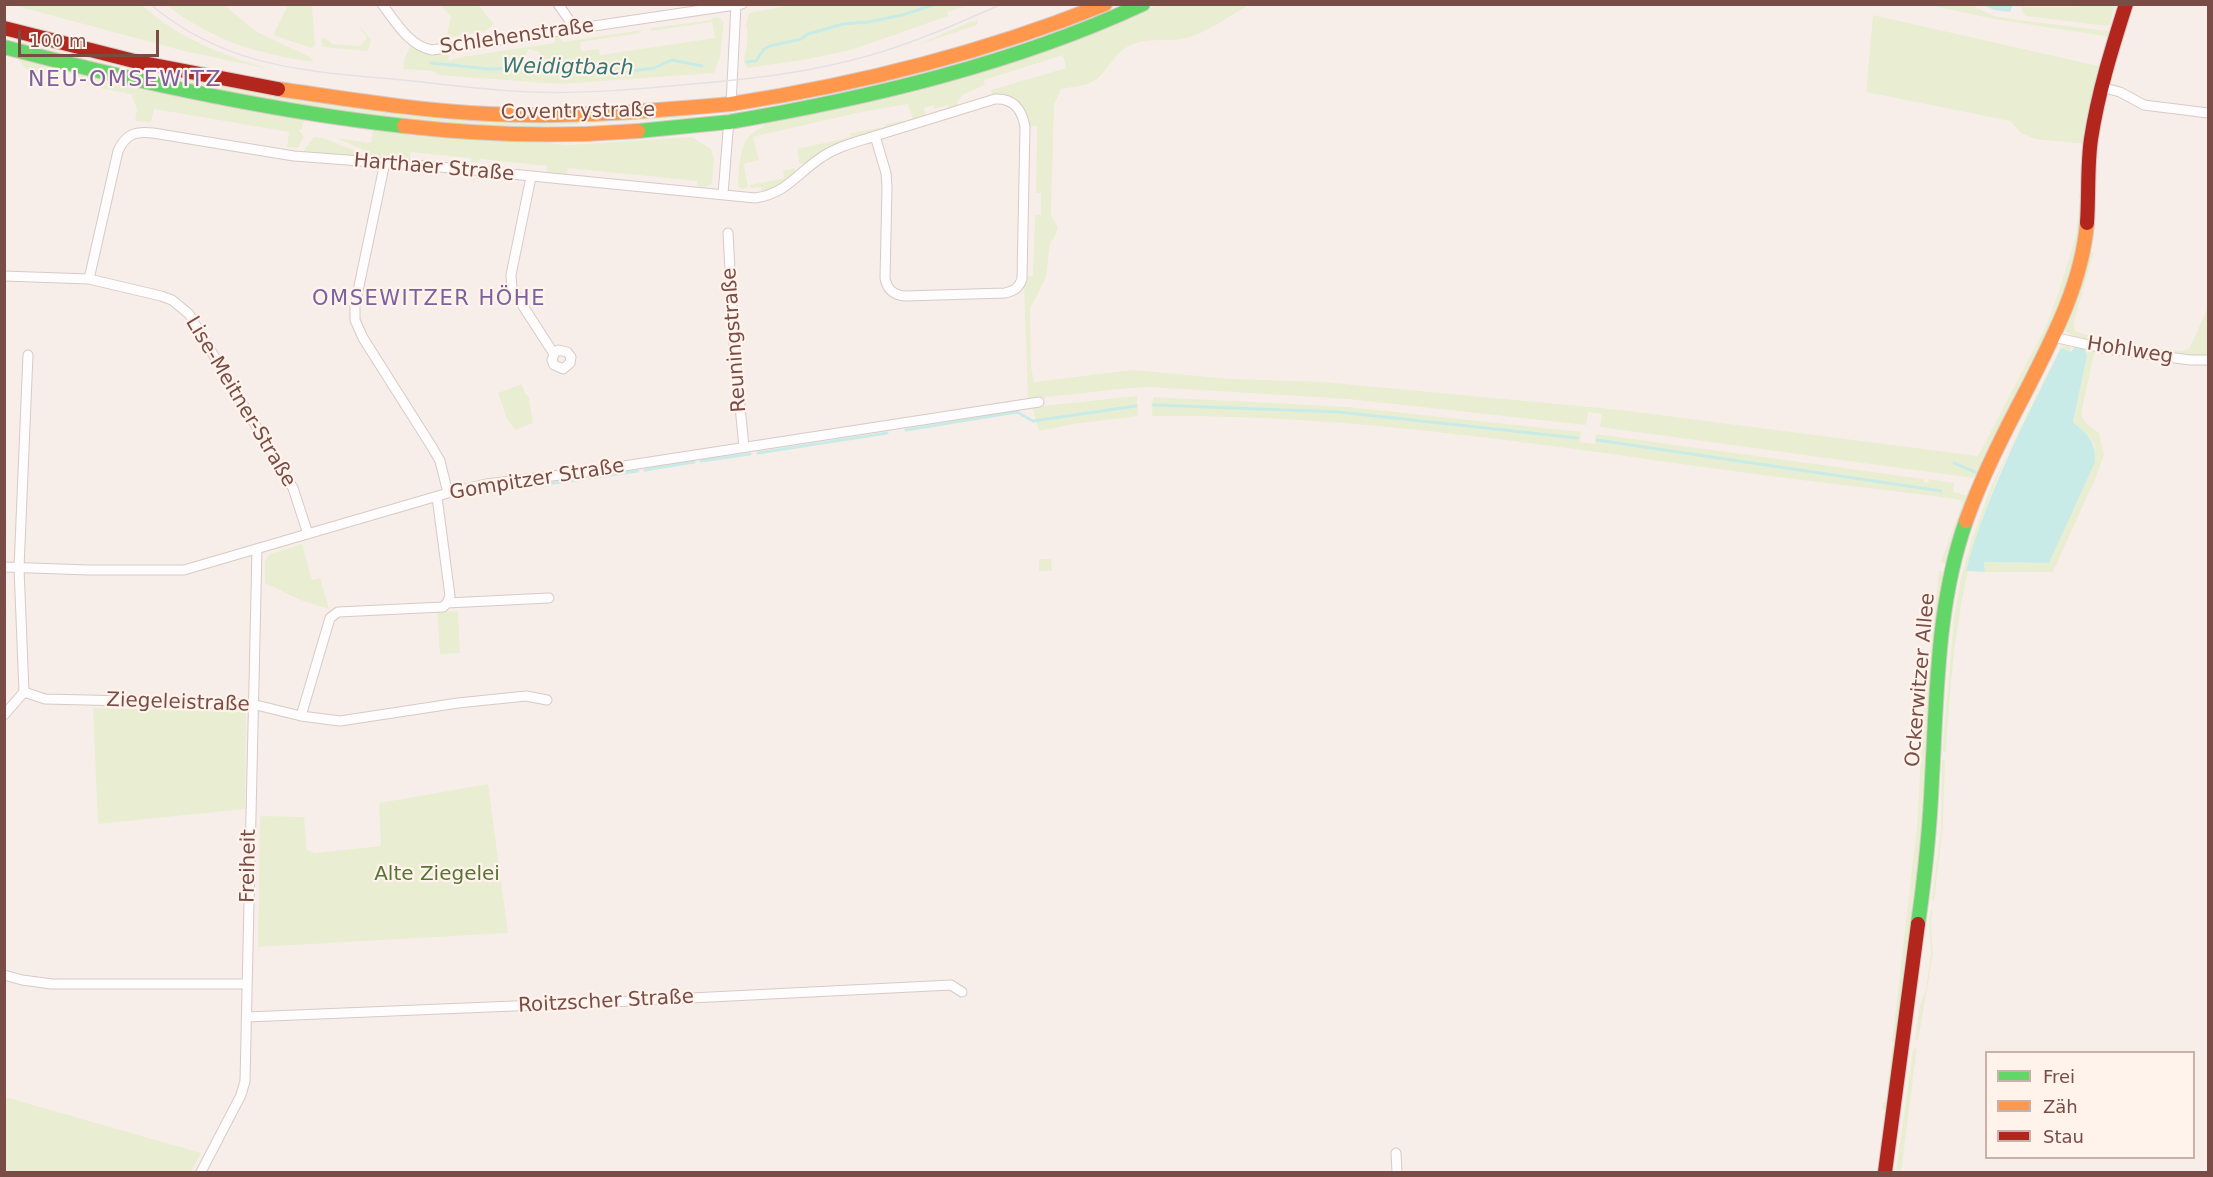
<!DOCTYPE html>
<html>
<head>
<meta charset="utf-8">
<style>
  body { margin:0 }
  #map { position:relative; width:2213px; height:1177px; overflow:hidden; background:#f8eee9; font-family:"DejaVu Sans",sans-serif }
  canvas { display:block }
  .frame { position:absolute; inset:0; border:6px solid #794d46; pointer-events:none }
  .legend { position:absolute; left:1985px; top:1051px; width:210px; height:108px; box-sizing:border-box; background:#fff3eb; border:2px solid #c9b1a9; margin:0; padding:8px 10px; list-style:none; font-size:18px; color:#794d46 }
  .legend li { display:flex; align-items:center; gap:12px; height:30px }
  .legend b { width:30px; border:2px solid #c9b1a9 }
  .scale { position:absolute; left:18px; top:30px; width:141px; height:27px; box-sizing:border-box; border:3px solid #794d46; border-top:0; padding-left:8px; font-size:18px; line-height:21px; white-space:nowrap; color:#794d46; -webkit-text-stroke:4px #fff3eb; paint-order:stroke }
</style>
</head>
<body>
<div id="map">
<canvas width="2213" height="1177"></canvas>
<div class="frame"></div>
<ul class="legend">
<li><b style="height:8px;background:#63d668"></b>Frei</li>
<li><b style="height:8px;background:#ff974d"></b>Zäh</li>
<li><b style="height:8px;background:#b3261e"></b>Stau</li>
</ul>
<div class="scale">100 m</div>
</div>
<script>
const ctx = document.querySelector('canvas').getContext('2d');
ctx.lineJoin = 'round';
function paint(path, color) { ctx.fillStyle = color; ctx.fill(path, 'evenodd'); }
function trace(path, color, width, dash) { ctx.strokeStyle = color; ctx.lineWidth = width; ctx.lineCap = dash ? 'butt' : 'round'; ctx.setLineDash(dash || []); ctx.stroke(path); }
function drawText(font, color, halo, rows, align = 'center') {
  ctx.font = font + ' "DejaVu Sans",sans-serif'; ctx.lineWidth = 4.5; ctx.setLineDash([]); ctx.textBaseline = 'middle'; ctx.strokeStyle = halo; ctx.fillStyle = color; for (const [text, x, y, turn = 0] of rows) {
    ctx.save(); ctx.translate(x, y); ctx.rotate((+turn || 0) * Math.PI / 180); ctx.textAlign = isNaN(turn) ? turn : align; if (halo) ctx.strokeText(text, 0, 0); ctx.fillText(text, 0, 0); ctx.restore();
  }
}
paint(new Path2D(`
  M 796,4 L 966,4 L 966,6 L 947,12 L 948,16 L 851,50 L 803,60 L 747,68 L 744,62 C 745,49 750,38 746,25 L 749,13 Z
  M 2021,4 L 2023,7 L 2079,7 L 2080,5 L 2118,5 L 2114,8 L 2110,25 L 2106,26 L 2026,16 L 2023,13 Z
  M 13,5 L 142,5 C 178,38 222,55 269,69 L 184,51 Z
  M 166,5 L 226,5 L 229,9 L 257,32 L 310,57 L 314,62 C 256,54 212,40 166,5 Z
  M 288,5 L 312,5 L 315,46 L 312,48 L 273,35 Z
  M 441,5 L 478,5 L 494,24 L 485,31 L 446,38 L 451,17 Z
  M 1157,5 L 1249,5 C 1229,16 1206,34 1183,39 C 1165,42 1146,37 1129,46 C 1114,53 1109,69 1097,79 C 1088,86 1072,87 1061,89 L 1054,105 L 1051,214 L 1058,227 L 1054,238 L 1050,243 L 1046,277 L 1030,309 L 1031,367 L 1034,382 L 1132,370 L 1233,379 L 1324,382 L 1621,410 L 1978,456 L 2045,328 L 2058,294 L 2076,236 L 2080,199 L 2078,193 L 2084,194 L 2081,239 L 2063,301 L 1979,474 L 1973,478 L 1600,427 L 1602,414 L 1588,412 L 1586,425 L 1348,399 L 1150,387 L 1130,388 L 1028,399 L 1024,284 L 1026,276 L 1033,276 L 1035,215 L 1041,215 L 1041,193 L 1036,193 L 1037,126 L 1030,126 C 1027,107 1015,89 993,96 L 991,90 L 1066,68 L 1063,55 L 984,80 L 985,85 L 962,95 L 957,102 L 958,105 L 949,108 L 948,105 L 934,109 L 933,105 L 924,108 L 926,116 L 914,119 L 912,117 L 908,104 L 857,113 L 753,137 L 759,160 L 744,164 L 748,188 L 741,189 L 738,186 C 738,173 740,145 749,136 C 756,129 762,129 768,121 L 1110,25 Z
  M 1929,5 L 1972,5 L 1994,16 L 2018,20 L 2108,31 L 2111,37 L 1994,19 Z
  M 1873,15 L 2103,67 L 2086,144 L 2035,139 L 2021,133 L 2010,121 L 1866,92 Z
  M 718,17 L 724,22 L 720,57 L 714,73 L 561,84 L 438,75 L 433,71 L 403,69 L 404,59 L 411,46 L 430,54 L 448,53 L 449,61 L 461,57 L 555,43 L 555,37 L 561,36 L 562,42 L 641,30 L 641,33 L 580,42 L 581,51 L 599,49 L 600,55 L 715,38 L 712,22 L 651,31 L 651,28 L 712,20 L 712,18 ZM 528,49 L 540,52 L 534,68 L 524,64 Z
  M 978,20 L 977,25 L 914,46 L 972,21 L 973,22 Z
  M 357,23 L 371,40 L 368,51 L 323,47 L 321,40 L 324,38 L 333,44 L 360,46 L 367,38 Z
  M 19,41 L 154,76 L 187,79 L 312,101 L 691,113 L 692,117 L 514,128 L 422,122 L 348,113 L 227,93 L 18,46 Z
  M 16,57 L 122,84 L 509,139 L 567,145 L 692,137 L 711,149 L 714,159 L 712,183 L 706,187 L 697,186 L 697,181 L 568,168 L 567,175 L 547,173 L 547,166 L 480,159 L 479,163 L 471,162 L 471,158 L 411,152 L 410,160 L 366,157 L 366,151 L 336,138 L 371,143 L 373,130 L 304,120 L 302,129 L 299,130 L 304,137 L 298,148 L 287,147 L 289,132 L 154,109 L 151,122 L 135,121 L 137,109 L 131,94 L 100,88 L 93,88 L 80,78 L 68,73 L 55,70 L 35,72 L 28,71 Z
  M 902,121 L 904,122 L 835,145 L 805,164 L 799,162 L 797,149 L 851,137 L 850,133 L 885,127 L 885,124 Z
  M 314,137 L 323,138 L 361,153 L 361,156 L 302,153 Z
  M 794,168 L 796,171 L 779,187 L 762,193 L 761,187 L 750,188 L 750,185 L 784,178 L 783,171 Z
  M 2090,252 L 2094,252 L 2074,321 L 2075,331 L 2102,340 L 2180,351 L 2189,349 L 2208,307 L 2208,358 C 2175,354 2085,351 2063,329 Z
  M 2063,343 L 2070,344 L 2071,352 C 2056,375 2039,397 2026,421 C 1965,525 1953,635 1946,752 L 1942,751 L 1954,618 L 1960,582 L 1972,539 L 1991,487 Z
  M 2086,347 L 2095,349 L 2081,414 L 2086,423 L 2099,433 L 2104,455 L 2096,477 L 2053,572 L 1985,572 L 1984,562 L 2049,563 L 2095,446 L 2090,437 L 2073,422 L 2087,356 Z
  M 522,384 L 525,393 L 529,398 L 533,423 L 515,430 L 507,419 L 498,393 Z
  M 1137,396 L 1138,416 L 1073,424 L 1039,431 L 1032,407 Z
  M 1153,397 L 1349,407 L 1581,432 L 1580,442 L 1595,444 L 1596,434 L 1924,479 L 1924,482 L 1928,483 L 1929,479 L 1954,483 L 1953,492 L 1966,495 L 1969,488 L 1971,490 L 1948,563 L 1945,564 L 1941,562 L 1962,504 L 1961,501 L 1956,499 C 1872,488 1787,479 1703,467 C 1521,441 1337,414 1152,416 Z
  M 302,544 L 312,580 L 320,578 L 329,609 L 300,600 L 265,583 L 265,560 L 270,554 Z
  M 1039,559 L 1051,559 L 1052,571 L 1039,571 Z
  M 1939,570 L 1945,573 L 1925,826 L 1899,1041 L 1892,1043 L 1917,826 L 1923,717 Z
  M 458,611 L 460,653 L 440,654 L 437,612 Z
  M 93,708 L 246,712 L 245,809 L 98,824 Z
  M 1942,760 L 1945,760 L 1943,827 L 1934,901 L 1932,899 L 1941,830 Z
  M 488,784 L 508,933 L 258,947 L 260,816 L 304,817 L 307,850 L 315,853 L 381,846 L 379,803 Z
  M 1933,909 L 1931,923 L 1933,954 L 1918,1041 L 1915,1039 L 1920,1005 L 1926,990 L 1931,952 L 1929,923 L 1931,910 Z
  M 1892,1048 L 1897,1050 L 1879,1172 L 1886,1110 L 1883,1109 L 1883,1103 L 1886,1102 Z
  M 1917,1048 L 1901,1172 L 1896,1172 L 1913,1049 Z
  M 4,1097 L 5,1097 L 201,1153 L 191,1172 L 14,1172 L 5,1170 Z`), '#e9eed2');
paint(new Path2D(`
  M 1984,5 L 2013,4 L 2013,5 L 2010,12 L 1994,10 Z
  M 2075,346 L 2085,349 L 2087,356 L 2073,422 C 2089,436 2095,439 2095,462 L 2049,563 L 1984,562 L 1985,572 L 1966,571 C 1987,492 2025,421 2061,348 L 2071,352 Z`), '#c9ebe7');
trace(new Path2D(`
  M 747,62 L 756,61 L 764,49 L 770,46 L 801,39 L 808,34 L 843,24 L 868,22 L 902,15 L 936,4
  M 431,63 L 489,69 L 523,68 L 533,72 L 571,73 L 624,72 L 654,68 L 672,60 L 702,66
  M 1153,405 L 1339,412 L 1577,438
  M 906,430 L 1017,412 L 1033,421 L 1136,406
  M 1597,440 L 1941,491
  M 758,453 L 887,433
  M 701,461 L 750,454
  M 1954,463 L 1975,472
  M 645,470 L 694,462
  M 590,478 L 638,471
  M 477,494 L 583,479`), '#c9ebe7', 3);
const street = new Path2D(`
  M 382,4 C 395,21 409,46 432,50 L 742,4
  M 558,4 L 572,24 L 573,30
  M 2101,87 L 2120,92 L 2144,105 L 2208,113
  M 995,99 C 1014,98 1022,110 1025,127 L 1022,279 C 1019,288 1014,291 1005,293 L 905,296 C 893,295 887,289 885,278 L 887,187 L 886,173 L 875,136 Z
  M 731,105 L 736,4
  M 385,162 L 355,305 L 355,320 L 363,338 L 432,447 L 440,461 L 448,493
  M 531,177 L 511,275 L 512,289 L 554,354 L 552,360 L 554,365 L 563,369 L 570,363 L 571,357 L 567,352 L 558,350 L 554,354
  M 723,194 L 729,119
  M 728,233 L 734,345 L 744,447
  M 4,276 L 89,279 L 161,296 L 172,300 L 189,314 L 293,488 L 308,534
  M 89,279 L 118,151 C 126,134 135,131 153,133 L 294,156 L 440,167 L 755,198 C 786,194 797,173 822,157 C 838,146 857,142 875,136
  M 2053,337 L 2107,349 L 2190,360 L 2208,360
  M 4,567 L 88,570 L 184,570 L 448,493 L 486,484 L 585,472 L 1039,402
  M 447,603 L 549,598
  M 24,692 L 45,699 L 252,704 L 301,716 L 340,721 L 458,703 L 526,696 L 547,700
  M 4,715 L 24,692 L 19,568 L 28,355
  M 301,716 L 330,618 L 338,612 L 443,607 L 447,603 L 450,596 L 437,497
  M 4,975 L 22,980 L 52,984 L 247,984
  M 247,1017 L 611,1002 L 951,985 L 962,992
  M 1396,1153 L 1397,1172
  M 201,1172 L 241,1095 L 245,1081 L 257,549`);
const fast = new Path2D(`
  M 4,47 C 136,82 268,111 404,126
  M 729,122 C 869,98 1014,64 1143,4
  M 638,131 L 729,122
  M 1918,924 C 1925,875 1930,827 1932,778 C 1937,692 1937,603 1966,521`);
const slow = new Path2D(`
  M 278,89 C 348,99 419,111 490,114 C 570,118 651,111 731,104
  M 731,104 C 860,84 984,53 1105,4
  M 404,126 C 481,135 560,137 638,131
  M 1966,521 C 1982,476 2004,433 2026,391 C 2053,338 2082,283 2087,223`);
const jam = new Path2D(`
  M 4,28 L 138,62 L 278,89
  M 2087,223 C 2089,195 2087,167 2091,139 C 2098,93 2112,48 2126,4
  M 1885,1172 L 1918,924`);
trace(street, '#d6cac6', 11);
trace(fast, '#d8cac6', 16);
trace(slow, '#d8cac6', 16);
trace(jam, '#d8cac6', 16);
trace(street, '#fefcfc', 9);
trace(fast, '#63d668', 14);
trace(slow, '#ff974d', 14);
trace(jam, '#b3261e', 14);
trace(new Path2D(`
  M 150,4 C 227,69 308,71 402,80 C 446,84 489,91 533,92 C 586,94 639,89 692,84 C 752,79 813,72 871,55 C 916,42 959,23 1002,4`), '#e4e0e5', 1.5);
drawText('20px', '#794d46', '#fff3eb', [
  ["Schlehenstraße",517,37,-8],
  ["Coventrystraße",578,112,-1],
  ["Harthaer Straße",434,168,5],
  ["Reuningstraße",735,340,-94],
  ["Hohlweg",2130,351,9],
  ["Lise-Meitner-Straße",240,402,59],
  ["Gompitzer Straße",537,480,-9],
  ["Ockerwitzer Allee",1921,680,-85],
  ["Ziegeleistraße",178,703,2],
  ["Freiheit",249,866,-89],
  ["Roitzscher Straße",606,1002,-3]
]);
drawText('20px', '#577437', '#fff3eb', [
  ["Alte Ziegelei",437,875]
]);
drawText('italic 21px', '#357974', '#fff3eb', [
  ["Weidigtbach",568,68,1]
]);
ctx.letterSpacing = '1.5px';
drawText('21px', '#7b619e', '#fff3eb', [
  ["OMSEWITZER HÖHE",429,300]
]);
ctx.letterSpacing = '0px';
ctx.letterSpacing = '1.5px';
drawText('22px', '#7b619e', '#fff3eb', [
  ["NEU-OMSEWITZ",125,80]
]);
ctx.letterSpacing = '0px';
</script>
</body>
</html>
